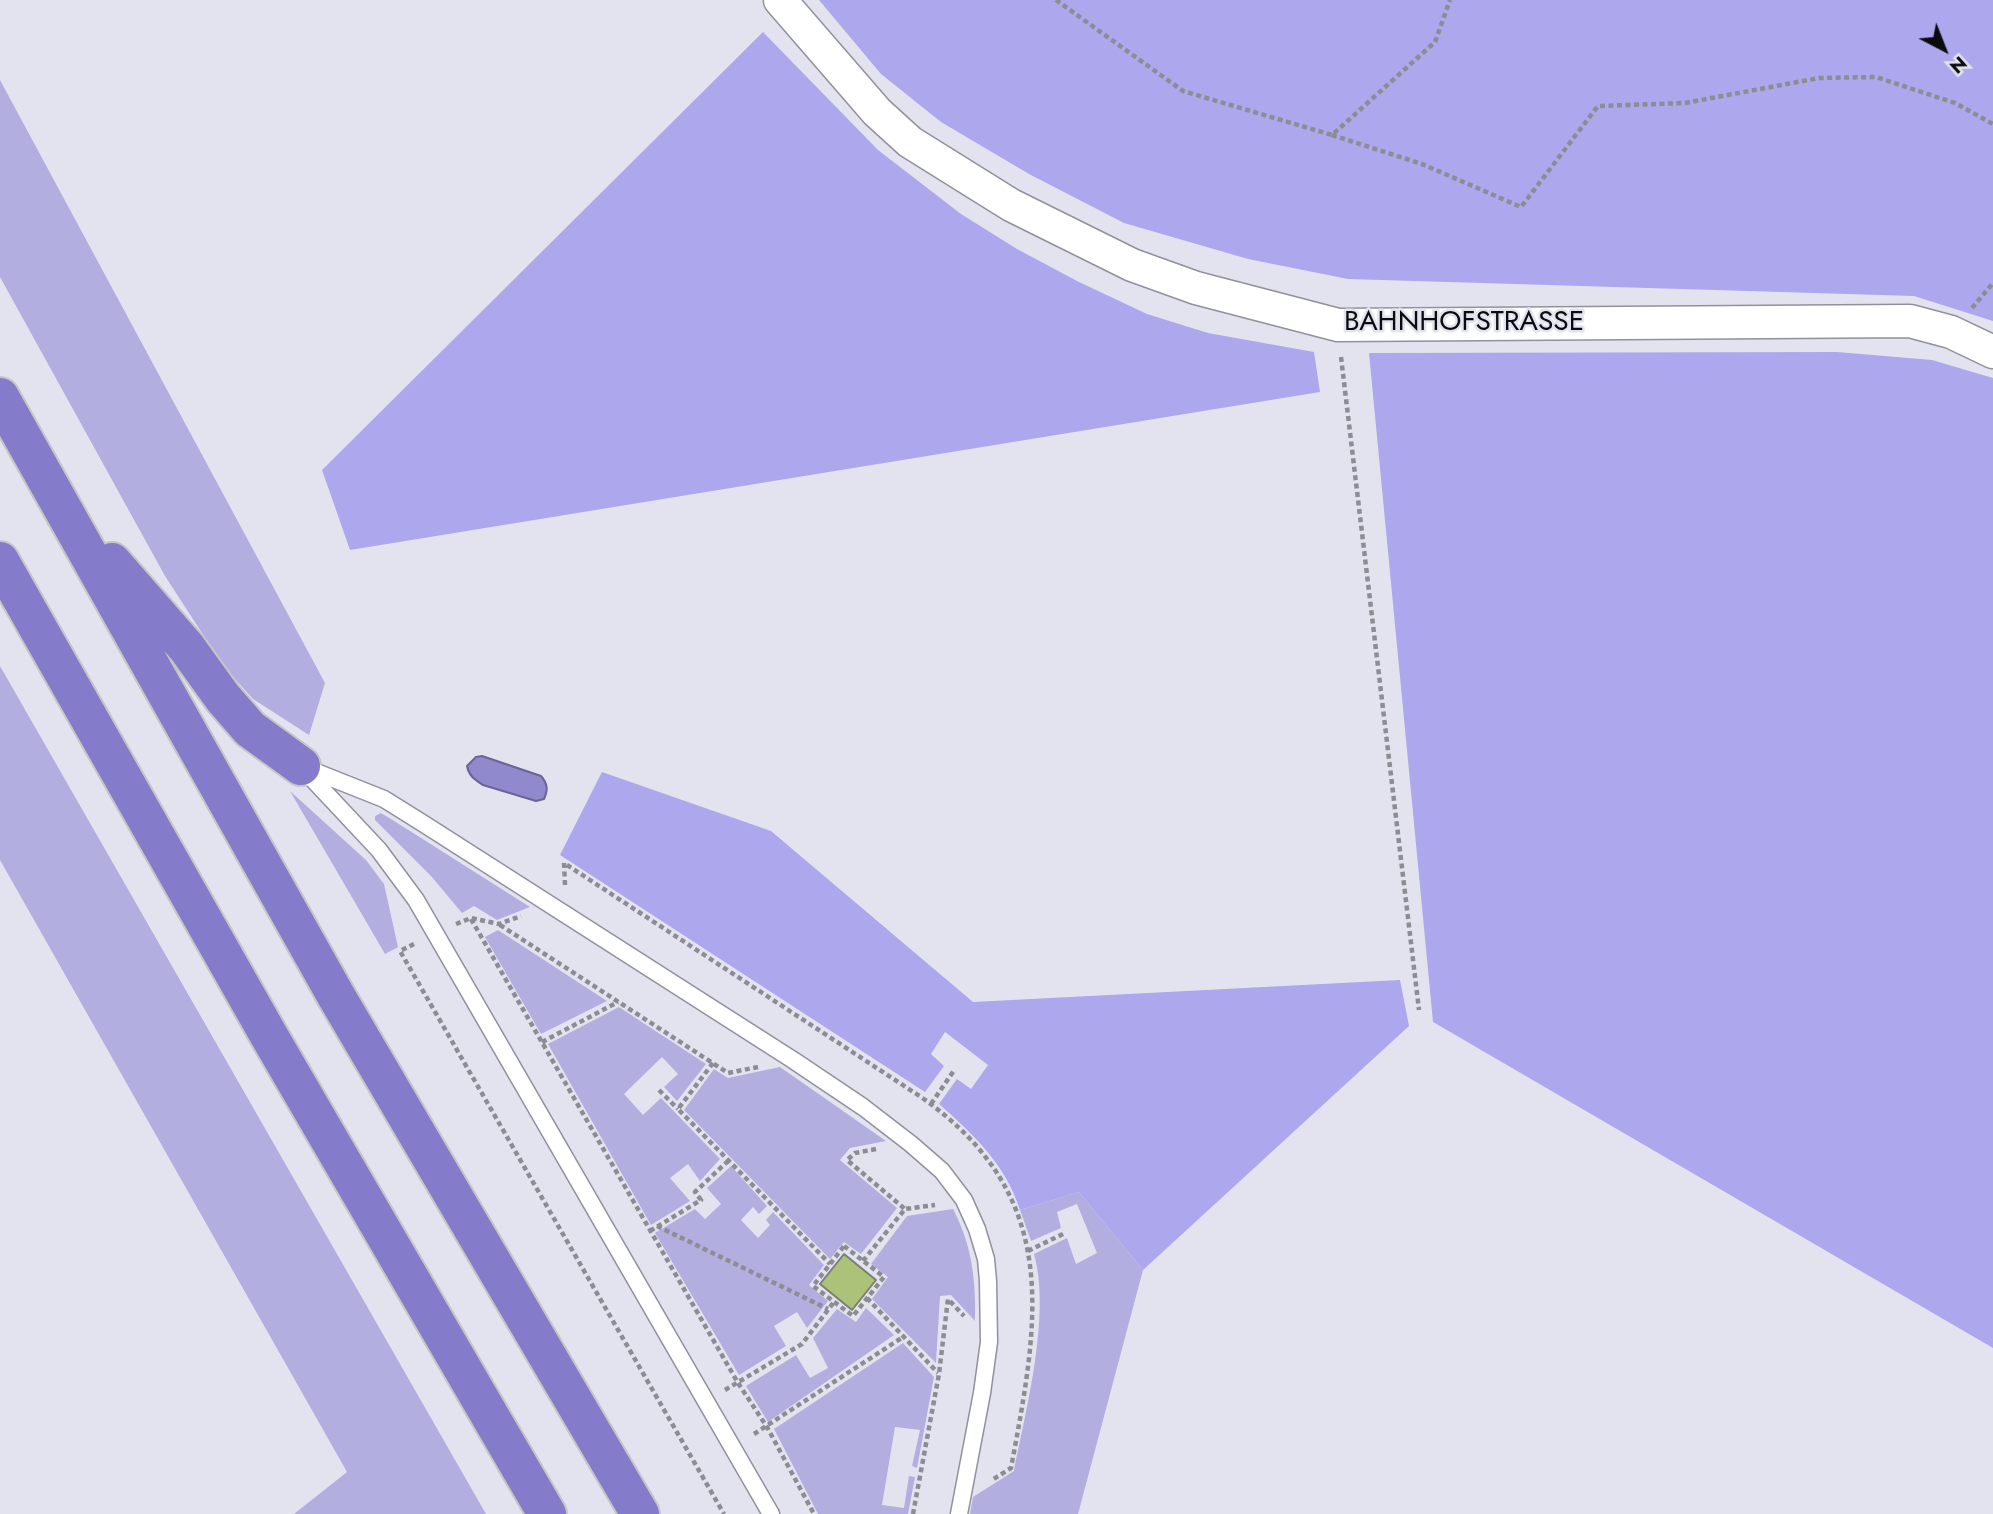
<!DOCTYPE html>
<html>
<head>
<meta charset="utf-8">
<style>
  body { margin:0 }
  #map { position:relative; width:1993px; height:1514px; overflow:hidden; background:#e3e3ef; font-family:Jost,sans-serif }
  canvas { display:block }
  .north { position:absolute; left:1909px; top:14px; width:70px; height:70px; -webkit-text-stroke:5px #e3e3ef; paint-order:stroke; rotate:138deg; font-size:19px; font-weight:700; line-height:28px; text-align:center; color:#0c0c10 }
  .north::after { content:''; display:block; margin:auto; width:24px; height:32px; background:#0c0c10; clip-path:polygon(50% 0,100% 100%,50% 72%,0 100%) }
</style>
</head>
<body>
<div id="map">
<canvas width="1993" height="1514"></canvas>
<div class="north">N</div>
</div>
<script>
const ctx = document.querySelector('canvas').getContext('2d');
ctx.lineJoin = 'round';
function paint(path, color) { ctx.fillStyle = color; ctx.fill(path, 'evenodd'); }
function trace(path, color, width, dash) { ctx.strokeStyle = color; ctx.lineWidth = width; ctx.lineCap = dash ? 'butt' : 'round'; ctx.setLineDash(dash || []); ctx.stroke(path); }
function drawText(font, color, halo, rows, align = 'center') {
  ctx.font = font + ' Jost,sans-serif'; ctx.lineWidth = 5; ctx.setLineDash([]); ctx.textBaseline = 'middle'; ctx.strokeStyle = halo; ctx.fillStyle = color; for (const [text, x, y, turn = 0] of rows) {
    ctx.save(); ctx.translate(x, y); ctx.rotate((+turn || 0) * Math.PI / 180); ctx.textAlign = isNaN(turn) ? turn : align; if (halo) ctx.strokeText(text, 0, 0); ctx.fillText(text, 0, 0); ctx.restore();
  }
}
paint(new Path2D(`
  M 0,80 L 325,683 L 309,735 L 253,699 L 224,667 L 165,576 L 0,277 Z
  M 0,666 L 486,1514 L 294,1514 L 347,1472 L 0,860 Z
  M 290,791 L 366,860 L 384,884 L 398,947 L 385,954 Z
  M 381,813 L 391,819 L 530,907 L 497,920 L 474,906 L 462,913 L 431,876 L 375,820 L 375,816 Z
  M 498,930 L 607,1001 L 541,1034 L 485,937 Z
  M 619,1007 L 706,1064 L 677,1101 L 664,1087 L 678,1074 L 662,1057 L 624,1094 L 643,1115 L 661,1098 L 720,1159 L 700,1181 L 688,1164 L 670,1178 L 690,1201 L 651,1225 L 548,1044 Z
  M 780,1067 L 886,1141 L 850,1148 L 840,1160 L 897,1208 L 861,1254 L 844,1242 L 830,1259 L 684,1110 L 714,1069 L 728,1078 Z
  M 731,1166 L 767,1206 L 759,1214 L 753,1207 L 741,1220 L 758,1238 L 770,1225 L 766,1220 L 773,1212 L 824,1265 L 809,1285 L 828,1301 L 807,1328 L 797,1312 L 774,1326 L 786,1346 L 739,1375 L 655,1233 L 695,1209 L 705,1219 L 721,1204 L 707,1188 Z
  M 1079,1192 L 1143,1270 L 1078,1514 L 970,1514 L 973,1497 L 1014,1471 C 1026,1409 1051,1315 1034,1254 L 1067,1238 L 1076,1264 L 1097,1253 L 1077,1204 L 1057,1212 L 1061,1228 L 1031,1241 L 1020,1210 Z
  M 953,1209 C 972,1245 976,1280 975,1321 L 951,1295 L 940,1296 L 936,1363 L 872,1299 L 888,1277 L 871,1264 L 907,1216 Z
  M 866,1308 L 894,1335 L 768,1422 L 746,1386 L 796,1355 L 810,1378 L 828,1368 L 813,1338 L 837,1309 L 856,1322 Z
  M 903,1343 L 934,1377 L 917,1468 L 912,1466 L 920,1430 L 895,1427 L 882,1505 L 904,1508 L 909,1476 L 915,1477 L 908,1514 L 818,1514 L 774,1429 Z`), '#b2aee0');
paint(new Path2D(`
  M 819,0 L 1993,0 L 1993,321 L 1914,296 L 1348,279 L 1248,259 L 1124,223 L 1029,174 L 941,122 L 881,74 Z
  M 763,32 L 878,150 L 961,214 L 1017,249 L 1079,282 L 1147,314 L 1208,333 L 1314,352 L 1320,392 L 350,550 L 322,470 Z
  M 1837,352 L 1932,360 L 1993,378 L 1993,1348 L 1433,1022 L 1369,353 Z
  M 602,772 L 771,831 L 973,1002 L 1400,980 L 1409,1026 L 1143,1270 L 1079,1192 L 1020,1210 C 1006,1165 974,1135 939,1104 L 957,1079 L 971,1089 L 988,1065 L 945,1032 L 931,1054 L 944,1066 L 925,1092 L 560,855 Z`), '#ada7ed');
const water = new Path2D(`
  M 482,756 L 541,776 C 548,784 548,790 544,799 L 536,801 L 483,785 C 474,779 469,776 467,766 L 476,757 Z`);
paint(water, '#9089cd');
trace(water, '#686494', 2);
const building = new Path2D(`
  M 844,1254 L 876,1280 L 852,1310 L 820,1284 Z`);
paint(building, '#adc279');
trace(building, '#7b7e73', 2);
const service = new Path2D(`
  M 301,766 L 384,799 L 424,824 L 793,1060 L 863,1107 L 911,1144 L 942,1171 L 964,1200 L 977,1229 L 986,1259 L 988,1281 L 989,1342 L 982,1393 L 959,1514
  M 305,771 L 379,850 L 416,900 L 771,1514`);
const minor = new Path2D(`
  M 780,0 L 877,112 L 910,142 L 1011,205 L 1132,265 L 1196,288 L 1338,325 L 1910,321 L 1951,332 L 1993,352`);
const motorway = new Path2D(`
  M 0,397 L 335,994 L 640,1514
  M 0,561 L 268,1034 L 547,1514
  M 112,562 L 187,648 L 223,698 L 250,729 L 301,766`);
trace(service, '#91909c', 19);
trace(minor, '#91909c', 35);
trace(motorway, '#c5c5c6', 42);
trace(new Path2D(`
  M 1056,0 L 1183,91 L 1332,135 L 1435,42 L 1450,0
  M 1332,135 L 1422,164 L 1521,207 L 1598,106 L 1685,103 L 1819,78 L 1876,77 L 1955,103 L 1993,124
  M 1972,308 L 1993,283
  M 1341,357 L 1419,1010
  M 565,885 L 564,863 L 921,1097 C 1063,1197 1039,1318 1011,1468 L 992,1480
  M 471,919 L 738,1383 L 767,1427 L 814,1514
  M 456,924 L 471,918 L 499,924 L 521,916
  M 500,925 L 728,1073 L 758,1067
  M 414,944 L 400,951 L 724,1514
  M 542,1042 L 618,1002
  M 713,1063 L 678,1109 L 830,1264
  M 659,1090 L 678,1109
  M 931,1104 L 955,1069
  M 876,1149 L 855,1153 L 847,1160 L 905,1209
  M 657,1226 L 828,1309
  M 650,1231 L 701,1200 L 695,1192 L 729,1160
  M 844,1246 L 884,1277 L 853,1316 L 813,1286 Z
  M 1028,1251 L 1065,1233
  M 863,1261 L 905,1209 L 935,1205
  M 867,1298 L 938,1373
  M 725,1390 L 802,1344 L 834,1302
  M 754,1434 L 903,1337
  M 913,1514 L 939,1374 L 948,1299 L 964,1316`), '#8c8c94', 4.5, [5, 3.5]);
trace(service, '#fff', 16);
trace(minor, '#fff', 32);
trace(motorway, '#857bcb', 38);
drawText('28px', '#0c0c10', '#e3e3ef', [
  ["BAHNHOFSTRASSE",1464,323]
]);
</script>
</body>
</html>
